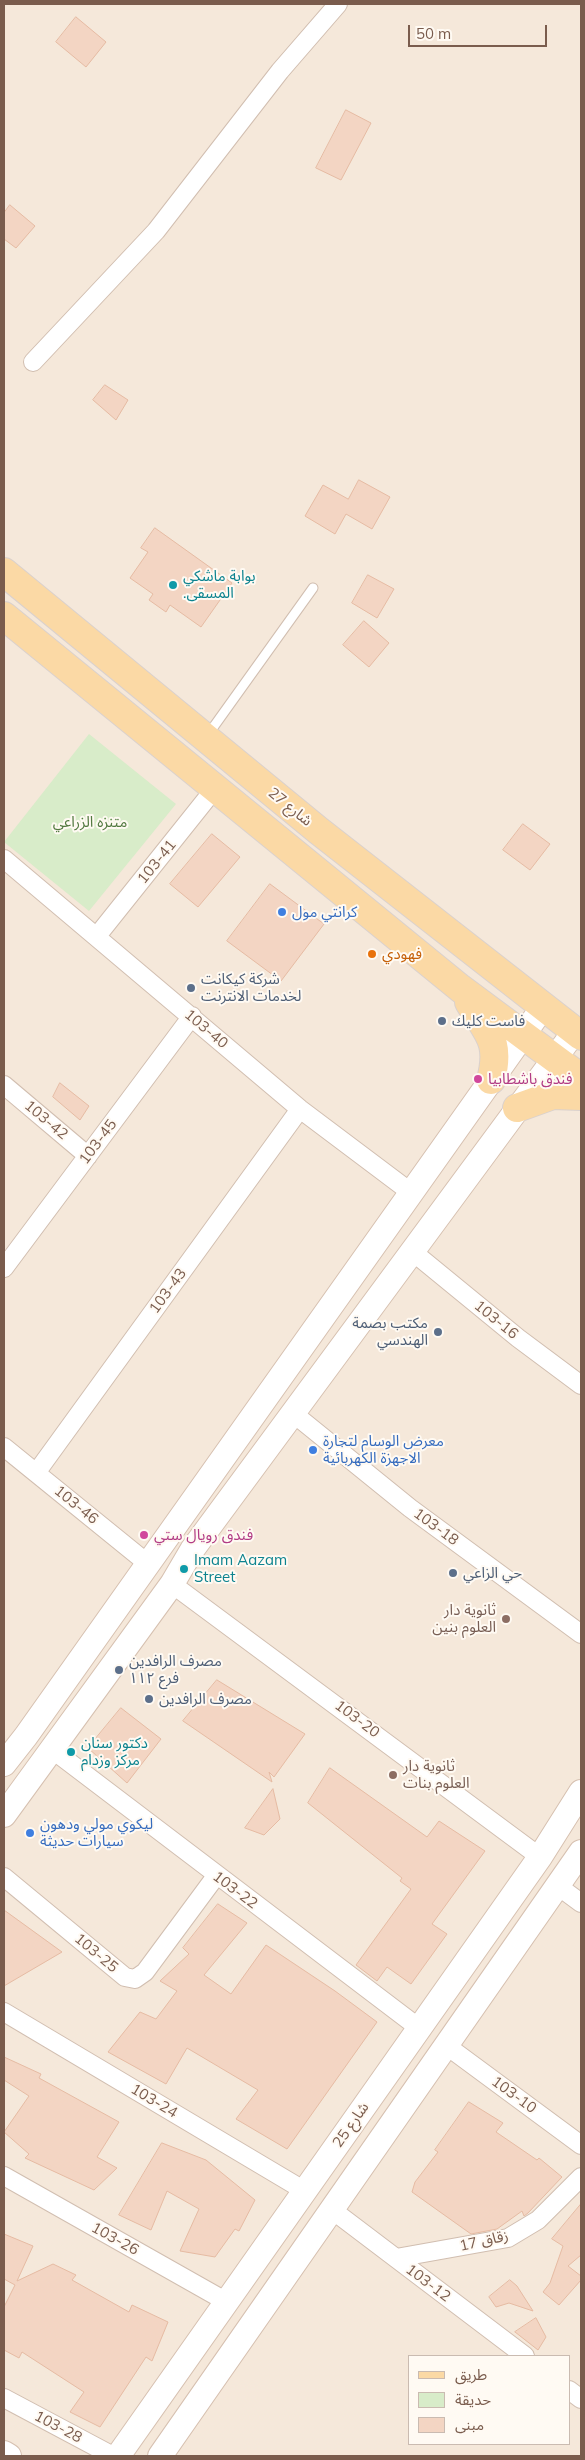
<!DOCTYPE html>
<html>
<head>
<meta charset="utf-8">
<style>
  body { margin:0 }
  #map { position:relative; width:585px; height:2460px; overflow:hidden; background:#fdf6ec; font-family:Mulish,"Noto Sans Arabic",sans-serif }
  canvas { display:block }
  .frame { position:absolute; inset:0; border:5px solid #7a5c4d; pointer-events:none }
  .legend { position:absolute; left:408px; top:2355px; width:162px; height:90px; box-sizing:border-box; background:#fffaf3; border:1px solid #cabbb1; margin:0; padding:6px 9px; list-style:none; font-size:15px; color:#7a5c4d }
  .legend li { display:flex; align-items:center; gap:10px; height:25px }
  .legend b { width:25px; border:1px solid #cabbb1 }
  .scale { position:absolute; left:408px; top:25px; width:139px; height:22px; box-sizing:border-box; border:2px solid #7a5c4d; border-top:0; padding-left:6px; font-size:15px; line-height:18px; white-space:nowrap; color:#7a5c4d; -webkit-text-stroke:4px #fffaf3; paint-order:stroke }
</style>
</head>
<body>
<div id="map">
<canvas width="585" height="2460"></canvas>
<div class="frame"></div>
<ul class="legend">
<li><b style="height:6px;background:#fbd9a5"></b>طريق</li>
<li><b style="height:14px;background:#d8ecc9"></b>حديقة</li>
<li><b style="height:14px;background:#f3d5c3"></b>مبنى</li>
</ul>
<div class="scale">50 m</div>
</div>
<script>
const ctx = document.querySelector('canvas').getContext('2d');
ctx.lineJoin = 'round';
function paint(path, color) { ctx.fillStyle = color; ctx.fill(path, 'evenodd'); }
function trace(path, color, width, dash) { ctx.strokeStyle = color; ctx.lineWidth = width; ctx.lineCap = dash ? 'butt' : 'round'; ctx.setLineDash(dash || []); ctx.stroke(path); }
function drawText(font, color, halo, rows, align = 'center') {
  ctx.font = font + ' Mulish,"Noto Sans Arabic",sans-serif'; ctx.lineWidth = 4; ctx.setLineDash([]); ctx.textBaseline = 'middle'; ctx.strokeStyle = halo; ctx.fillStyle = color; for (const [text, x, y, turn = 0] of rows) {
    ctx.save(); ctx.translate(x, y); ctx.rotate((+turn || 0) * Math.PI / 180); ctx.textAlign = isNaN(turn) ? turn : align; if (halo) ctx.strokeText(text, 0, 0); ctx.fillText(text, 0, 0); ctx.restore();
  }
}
paint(new Path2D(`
  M 4,4 L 581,4 L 581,2456 L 4,2456 ZM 409,2356 L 569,2356 L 569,2444 L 409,2444 Z`), '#f5e8da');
paint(new Path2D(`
  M 89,734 L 176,804 L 89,911 L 4,842 Z`), '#d8ecc9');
const building = new Path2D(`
  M 76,17 L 106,42 L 86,67 L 56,42 Z
  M 346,110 L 371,123 L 341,180 L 316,168 Z
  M 10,205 L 35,226 L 16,248 L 4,239 L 4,213 Z
  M 105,385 L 128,400 L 116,420 L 93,400 Z
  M 359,480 L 390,497 L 372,529 L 346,514 L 335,534 L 305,516 L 323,485 L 348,499 Z
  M 155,528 L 232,583 L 201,627 L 170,605 L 166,612 L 149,600 L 153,594 L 130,578 L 148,552 L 141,548 Z
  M 368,575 L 394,589 L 377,618 L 352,603 Z
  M 364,621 L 389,643 L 369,667 L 343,645 Z
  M 523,824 L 550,844 L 530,870 L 503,850 Z
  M 212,834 L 240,857 L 198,907 L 170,884 Z
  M 270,884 L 324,924 L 281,981 L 227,941 Z
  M 60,1083 L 89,1106 L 80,1120 L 53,1097 Z
  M 217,1680 L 305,1734 L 274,1777 L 269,1772 L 272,1782 L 183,1721 Z
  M 121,1708 L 161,1739 L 127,1783 L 88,1748 Z
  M 330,1768 L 427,1837 L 439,1821 L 485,1851 L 432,1924 L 447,1934 L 411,1984 L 387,1967 L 377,1981 L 356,1965 L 411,1889 L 400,1881 L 402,1878 L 308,1803 Z
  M 273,1789 L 280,1819 L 264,1835 L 245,1828 Z
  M 218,1904 L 247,1923 L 204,1975 L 231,1994 L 266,1945 L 335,1991 L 377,2022 L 287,2149 L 236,2119 L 258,2090 L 187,2048 L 166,2084 L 108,2052 L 140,2012 L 156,2019 L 177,1991 L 160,1981 L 189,1954 L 183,1948 Z
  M 4,1910 L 62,1952 L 4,1986 Z
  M 4,2057 L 41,2074 L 39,2078 L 119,2122 L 97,2157 L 117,2168 L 94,2190 L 25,2158 L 29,2154 L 4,2132 L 29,2096 L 4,2080 Z
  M 469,2102 L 503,2123 L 496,2132 L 537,2160 L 539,2158 L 562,2177 L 528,2213 L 524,2216 L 522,2211 L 497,2229 L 471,2234 L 412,2192 L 415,2182 L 438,2152 L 435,2150 Z
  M 162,2143 L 206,2160 L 255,2200 L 239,2231 L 235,2229 L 215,2257 L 180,2251 L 199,2209 L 167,2191 L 151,2230 L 119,2215 Z
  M 581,2204 L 581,2255 L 568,2266 L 581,2276 L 581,2280 L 559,2305 L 543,2292 L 550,2283 L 563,2246 L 552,2239 Z
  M 4,2234 L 33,2246 L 17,2281 L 53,2264 L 76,2275 L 72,2280 L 129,2312 L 132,2305 L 168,2322 L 152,2361 L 146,2357 L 100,2427 L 70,2412 L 84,2392 L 22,2352 L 19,2358 L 4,2350 L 4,2307 L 15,2285 L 4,2279 Z
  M 510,2280 L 517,2286 L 533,2311 L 509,2303 L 496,2307 L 489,2297 Z
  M 536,2318 L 546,2337 L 538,2350 L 515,2332 Z`);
paint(building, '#f3d5c3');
trace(building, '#e6bba3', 1);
const lane = new Path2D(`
  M 207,736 L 313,588`);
const street = new Path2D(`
  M 33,362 L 156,231 L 280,71 L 338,4
  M 4,859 L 300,1109 L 413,1194
  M 97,936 L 216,787
  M 4,1085 L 88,1156
  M 413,1252 L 518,1338 L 581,1385
  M 4,1268 L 192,1016
  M 294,1414 L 410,1508 L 581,1634
  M 4,1447 L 147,1563
  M 36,1473 L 300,1109
  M 172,1584 L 540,1857
  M 53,1750 L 419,2028
  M 4,1877 L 125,1977 L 135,1979 L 145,1972 L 216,1876
  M 558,1886 L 581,1903
  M 4,2012 L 305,2191
  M 447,2046 L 581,2145
  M 4,2176 L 227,2302
  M 331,2209 L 525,2356
  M 396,2258 L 508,2238 L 538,2220 L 581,2177
  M 569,2390 L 581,2399
  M 4,2398 L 113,2456`);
const secondary = new Path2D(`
  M 4,1764 L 26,1736 L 543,1007
  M 4,1815 L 172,1584 L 192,1550 L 575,1031
  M 4,2453 L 9,2456
  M 118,2456 L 540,1857 L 581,1792
  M 160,2456 L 581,1852`);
const primary = new Path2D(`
  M 4,572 L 319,831 L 581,1036
  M 4,616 L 460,988 L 581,1078
  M 469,1002 C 488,1034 501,1041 491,1080
  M 517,1108 L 553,1095 L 581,1096`);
trace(lane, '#d1beb0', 11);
trace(street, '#d1beb0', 20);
trace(secondary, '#d6c0b0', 26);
trace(primary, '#dad1cd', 30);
trace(lane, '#fff', 9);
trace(street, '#fff', 18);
trace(secondary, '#fff', 24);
trace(primary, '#fbd9a5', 28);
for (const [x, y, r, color] of [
  [173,585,5,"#0f9aa8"],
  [282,912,5,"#3f7fe0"],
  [372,954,5,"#e8710a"],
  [191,988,5,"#5c6f8a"],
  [442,1021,5,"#5c6f8a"],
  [478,1079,5,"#d1479c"],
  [438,1332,5,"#5c6f8a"],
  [313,1450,5,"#3f7fe0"],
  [144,1535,5,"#d1479c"],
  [184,1569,5,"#0f9aa8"],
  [453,1573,5,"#5c6f8a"],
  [506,1619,5,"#8d6e63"],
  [119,1670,5,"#5c6f8a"],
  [149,1699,5,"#5c6f8a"],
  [71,1752,5,"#0f9aa8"],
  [393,1775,5,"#8d6e63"],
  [30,1833,5,"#3f7fe0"]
]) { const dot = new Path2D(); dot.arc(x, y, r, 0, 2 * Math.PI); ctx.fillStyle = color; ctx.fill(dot); trace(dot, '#fffaf3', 2); }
drawText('15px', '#0d838f', '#fffaf3', [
  ["بوابة ماشكي",183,576],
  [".المسقى",183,593],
  ["Imam Aazam",194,1560],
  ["Street",194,1577],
  ["دكتور سنان",81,1743],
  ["مركز وزدام",81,1760]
], 'left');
drawText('15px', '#7a5c4d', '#fffaf3', [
  ["شارع 27",290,807,39],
  ["103-41",157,862,-51],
  ["103-40",206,1029,40],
  ["103-42",46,1120,40],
  ["103-45",98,1142,-53],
  ["103-43",168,1291,-54],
  ["103-16",496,1320,39],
  ["103-46",76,1505,39],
  ["103-18",436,1527,36],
  ["103-20",357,1719,37],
  ["103-22",235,1890,37],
  ["103-25",96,1953,40],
  ["103-10",514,2095,36],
  ["103-24",154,2101,31],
  ["شارع 25",351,2125,-55],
  ["103-26",115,2239,29],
  ["زقاق 17",484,2241,-13],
  ["103-12",428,2283,37],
  ["103-28",58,2427,28]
]);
drawText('15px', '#537a41', '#fffaf3', [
  ["متنزه الزراعي",90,822]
]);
drawText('15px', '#366cbe', '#fffaf3', [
  ["كرانتي مول",292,912],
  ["معرض الوسام لتجارة",323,1441],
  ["الاجهزة الكهربائية",323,1458],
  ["ليكوي مولي ودهون",40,1824],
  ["سيارات حديثة",40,1841]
], 'left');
drawText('15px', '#c56008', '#fffaf3', [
  ["فهودي",382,954]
], 'left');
drawText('15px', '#4e5e75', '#fffaf3', [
  ["شركة كيكانت",201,979],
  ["لخدمات الانترنت",201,996],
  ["فاست كليك",452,1021],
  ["مكتب بصمة",428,1323,"right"],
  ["الهندسي",428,1340,"right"],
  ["حي الزاعي",463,1573],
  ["مصرف الرافدين",129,1661],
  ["فرع ١١٢",129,1678],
  ["مصرف الرافدين",159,1699]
], 'left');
drawText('15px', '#b23c85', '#fffaf3', [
  ["فندق باشطابيا",488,1079],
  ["فندق رويال ستي",154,1535]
], 'left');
drawText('15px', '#785e54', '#fffaf3', [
  ["ثانوية دار",496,1610],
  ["العلوم بنين",496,1627],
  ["ثانوية دار",403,1766,"left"],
  ["العلوم بنات",403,1783,"left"]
], 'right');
</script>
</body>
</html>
